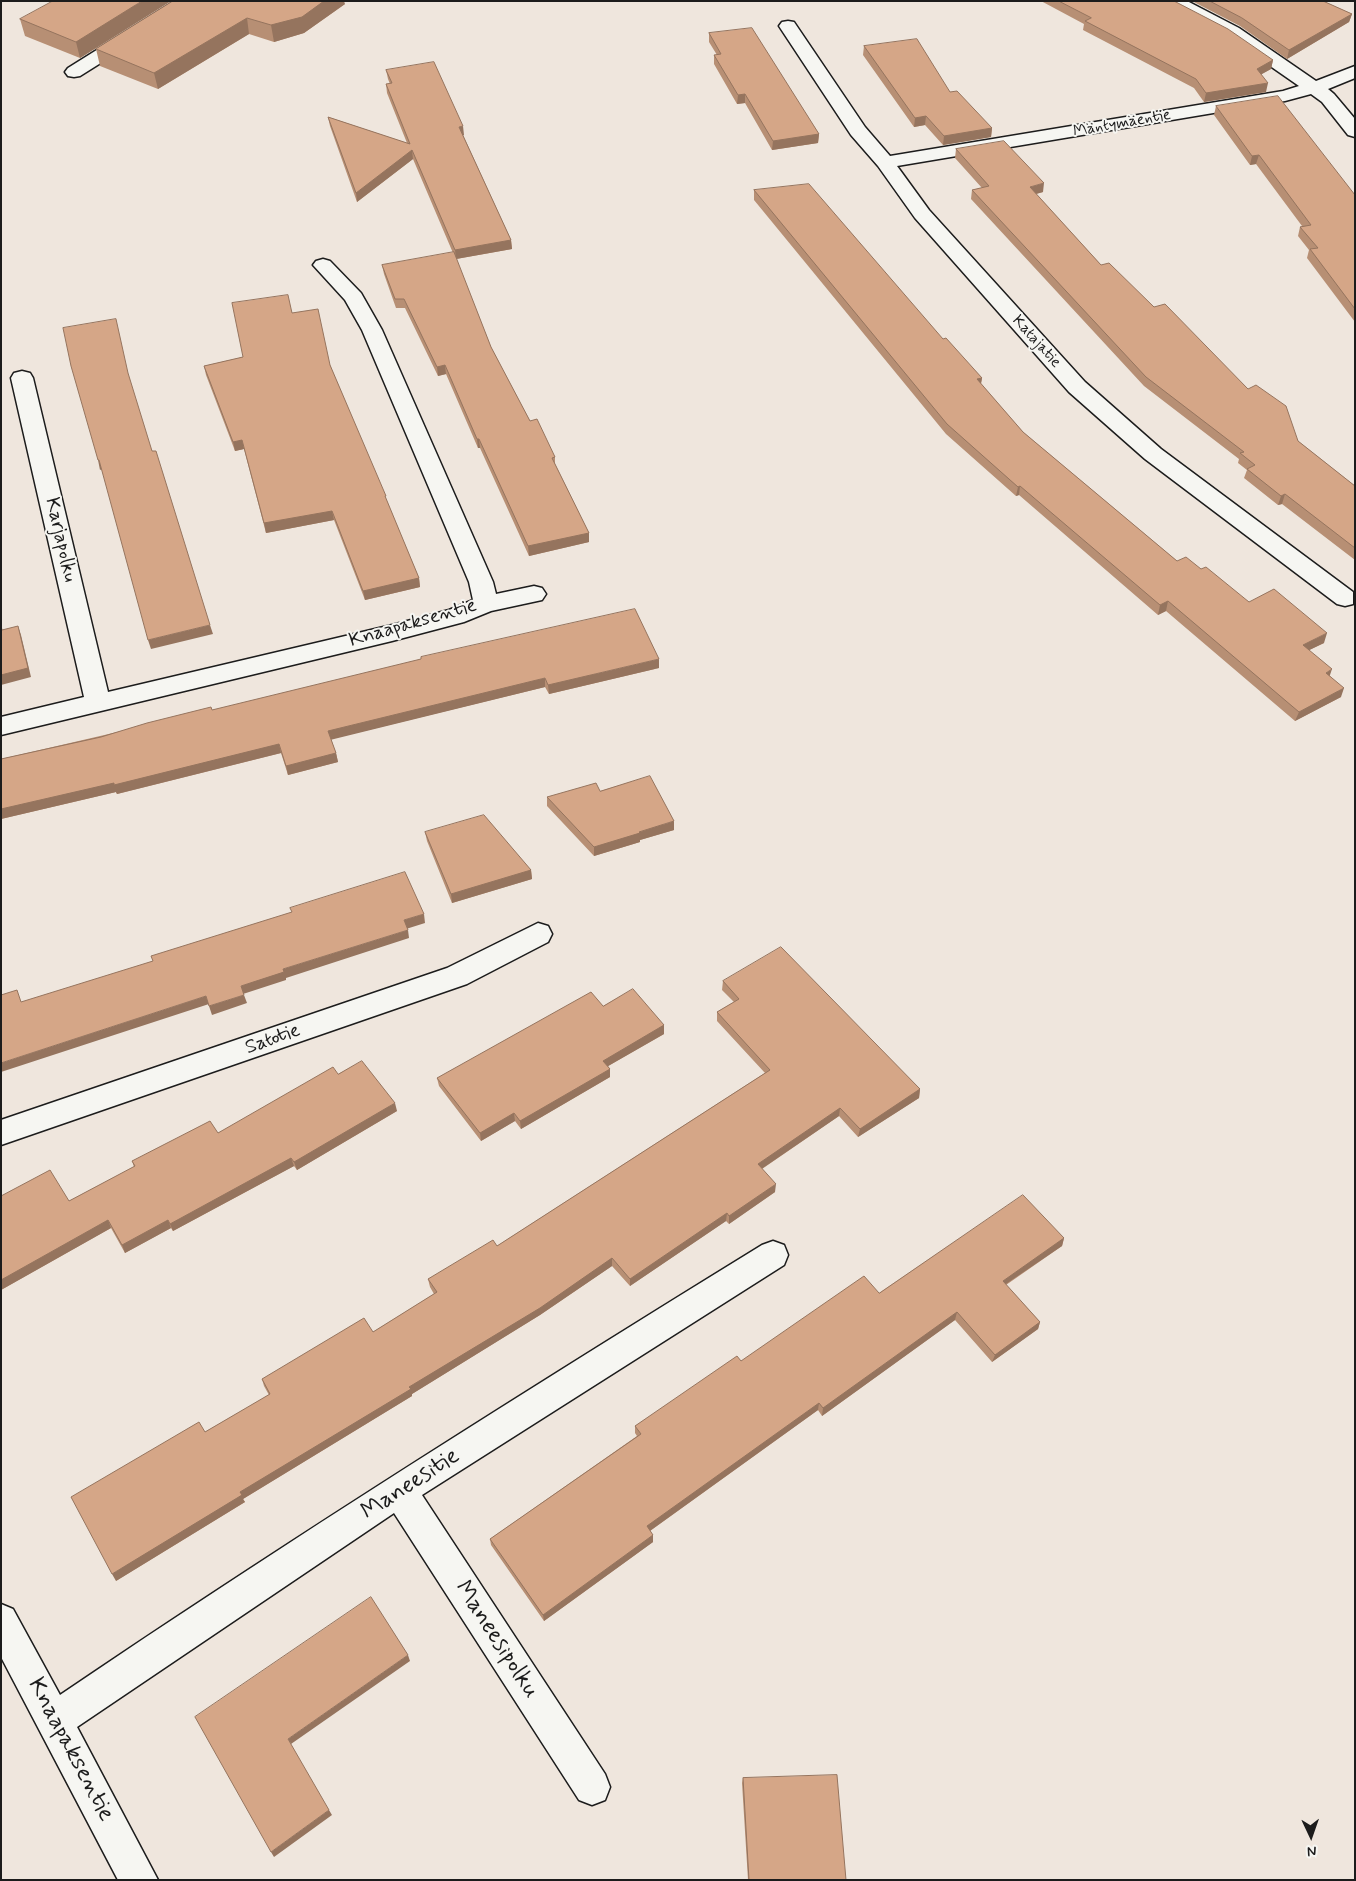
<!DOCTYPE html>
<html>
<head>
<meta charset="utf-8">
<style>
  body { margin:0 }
  #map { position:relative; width:1356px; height:1881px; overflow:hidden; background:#efe6dd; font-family:Mynerve,sans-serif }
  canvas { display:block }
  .frame { position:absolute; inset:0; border:2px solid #1c1c1c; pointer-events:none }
  .north { position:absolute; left:1286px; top:1811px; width:50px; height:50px; -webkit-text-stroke:4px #f6f6f2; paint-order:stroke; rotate:177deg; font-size:14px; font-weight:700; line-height:20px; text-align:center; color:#1c1c1c }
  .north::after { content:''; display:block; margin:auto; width:18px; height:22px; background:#1c1c1c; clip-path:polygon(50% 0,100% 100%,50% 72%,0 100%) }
</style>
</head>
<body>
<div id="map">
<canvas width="1356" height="1881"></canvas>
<div class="frame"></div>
<div class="north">N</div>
</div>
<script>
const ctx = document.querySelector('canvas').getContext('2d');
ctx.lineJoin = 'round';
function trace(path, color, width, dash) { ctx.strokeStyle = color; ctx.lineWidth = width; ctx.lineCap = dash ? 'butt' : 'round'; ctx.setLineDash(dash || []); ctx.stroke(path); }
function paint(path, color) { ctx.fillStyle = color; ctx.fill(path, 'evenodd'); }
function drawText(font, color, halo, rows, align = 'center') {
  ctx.font = font + ' Mynerve,sans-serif'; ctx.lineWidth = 4; ctx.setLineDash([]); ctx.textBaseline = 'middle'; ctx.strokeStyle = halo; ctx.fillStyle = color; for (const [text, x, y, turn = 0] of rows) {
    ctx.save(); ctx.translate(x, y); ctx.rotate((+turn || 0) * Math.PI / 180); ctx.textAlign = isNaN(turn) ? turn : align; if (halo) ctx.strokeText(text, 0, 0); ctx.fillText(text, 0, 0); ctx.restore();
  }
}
const street = new Path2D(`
  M 175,1 L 195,1 L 193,5 L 80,76 L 74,77 L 68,76 L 65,72 L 68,68 Z
  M 1165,1 L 1187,1 L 1239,28 L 1316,81 L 1355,66 L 1355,78 L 1328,89 L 1334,94 L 1355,119 L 1355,137 L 1348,135 L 1322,102 L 1311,94 L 1285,101 L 897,166 L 929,210 L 1085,382 L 1161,449 L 1353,592 L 1353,604 L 1345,606 L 1337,604 L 1145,459 L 1069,392 L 915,218 L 878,166 L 851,135 L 779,26 L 782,22 L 788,21 L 794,22 L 865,127 L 890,156 L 1283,91 L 1299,86 L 1227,36 L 1167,5 Z
  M 323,259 L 330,261 L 361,293 L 382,330 L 493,582 L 496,594 L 534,586 L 542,588 L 546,594 L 542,600 L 491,611 L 464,622 L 392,641 L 1,735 L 1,717 L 84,697 L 11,378 L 14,373 L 22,371 L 30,373 L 33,378 L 108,692 L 392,625 L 449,610 L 473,600 L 469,582 L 362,330 L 345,300 L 313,265 L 316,261 Z
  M 538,923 L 548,926 L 552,934 L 548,942 L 467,984 L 1,1145 L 1,1120 L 447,968 Z
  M 773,1241 L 784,1245 L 788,1255 L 784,1265 L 422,1495 L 605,1774 L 610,1787 L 605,1800 L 592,1805 L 579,1800 L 394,1513 L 77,1727 L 158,1880 L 118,1880 L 1,1657 L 1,1604 L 13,1609 L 60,1695 C 290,1539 525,1391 762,1245 Z`);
trace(street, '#1c1c1c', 3);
paint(street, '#f6f6f2');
paint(new Path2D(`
  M 171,1 L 80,58 L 25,36 L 20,19 Z
  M 173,1 L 345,4 L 304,33 L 274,42 L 249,34 L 158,89 L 100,66 L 96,49 Z
  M 1041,1 L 1174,1 L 1273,60 L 1271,69 L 1261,74 L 1266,92 L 1204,102 L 1194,88 L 1083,30 L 1084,24 Z
  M 1192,1 L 1323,1 L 1352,14 L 1349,22 L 1287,59 L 1240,26 Z
  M 709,33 L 819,134 L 818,143 L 772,150 L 745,103 L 737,104 L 714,64 L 714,55 L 717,55 L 709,42 Z
  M 864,46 L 950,92 L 992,128 L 991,137 L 943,145 L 925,125 L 914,127 L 863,55 Z
  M 386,70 L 464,135 L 463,135 L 511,240 L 512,249 L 456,259 L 491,347 L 530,421 L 555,457 L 555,464 L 589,533 L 589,542 L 529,556 L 480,448 L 478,448 L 446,374 L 438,376 L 405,308 L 396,308 L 384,274 L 382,265 L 453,253 L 413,159 L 357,202 L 330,126 L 328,117 L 407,143 L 387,93 L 386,84 L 390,84 L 388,79 Z
  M 1216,106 L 1355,195 L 1355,322 L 1307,258 L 1309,250 L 1298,236 L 1300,227 L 1302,226 L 1256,164 L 1250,165 L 1214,115 Z
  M 956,149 L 1043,192 L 1036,194 L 1101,265 L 1154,307 L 1298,441 L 1355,486 L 1355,560 L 1282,504 L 1278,505 L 1244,478 L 1247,470 L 1238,463 L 1239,459 L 1144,386 L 971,199 L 972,190 L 982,188 L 955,158 Z
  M 754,190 L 943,339 L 982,378 L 981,384 L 1023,432 L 1177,561 L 1201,569 L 1249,602 L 1324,643 L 1309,650 L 1330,676 L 1341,697 L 1295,721 L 1166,611 L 1158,615 L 1019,495 L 1016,496 L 946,434 L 754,200 Z
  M 292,313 L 330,365 L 419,578 L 420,587 L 365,600 L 334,520 L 266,533 L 244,449 L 235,451 L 206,375 L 204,366 L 243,357 Z
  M 659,668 L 549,694 L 545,687 L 331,739 L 336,753 L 338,762 L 288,775 L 281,753 L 117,794 L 116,792 L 1,819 L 1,759 L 212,710 Z
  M 600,791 L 674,830 L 640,840 L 640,842 L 594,856 L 547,806 L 547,797 Z
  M 425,832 L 531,870 L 532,879 L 452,903 L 427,841 Z
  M 723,981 L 920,1089 L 919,1098 L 858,1137 L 839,1116 L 762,1169 L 775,1192 L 729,1224 L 726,1221 L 630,1286 L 612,1266 L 540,1315 L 412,1394 L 412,1396 L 243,1499 L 245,1502 L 116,1581 L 205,1432 L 269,1395 L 264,1386 L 262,1379 L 373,1332 L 434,1294 L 430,1287 L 428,1279 L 497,1246 L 765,1073 L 717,1021 L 717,1012 L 734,1002 L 722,990 Z
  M 603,1006 L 664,1025 L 664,1034 L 608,1066 L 610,1069 L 610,1077 L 521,1129 L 515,1121 L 481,1141 L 439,1086 L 437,1078 Z
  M 338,1074 L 397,1111 L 297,1170 L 294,1166 L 173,1231 L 171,1228 L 125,1253 L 111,1228 L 1,1290 L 1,1196 L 69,1201 L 134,1167 L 132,1161 L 218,1133 Z
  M 1064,1238 L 1062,1246 L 1006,1285 L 1040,1322 L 1038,1329 L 992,1362 L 955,1320 L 822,1416 L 818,1410 L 650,1531 L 653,1535 L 653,1542 L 544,1621 L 491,1545 L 490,1539 L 637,1436 L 635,1433 L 635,1426 L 741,1361 L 879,1293 Z
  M 743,1778 L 846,1880 L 748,1880 L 742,1783 Z`), '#b78f74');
paint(new Path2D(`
  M 142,1 L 171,1 L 80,58 L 76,42 Z
  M 324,1 L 344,1 L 345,4 L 304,33 L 274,42 L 271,25 Z
  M 1352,14 L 1349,22 L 1287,59 L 1289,50 Z
  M 247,18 L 249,34 L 158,89 L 154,73 Z
  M 1273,60 L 1271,69 L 1255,78 L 1257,69 Z
  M 1268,83 L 1266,92 L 1204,102 L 1206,93 Z
  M 745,94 L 745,103 L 737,104 L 738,95 Z
  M 926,116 L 925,125 L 914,127 L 915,118 Z
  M 463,126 L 464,135 L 460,136 L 459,127 Z
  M 992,128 L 991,137 L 943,145 L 944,136 Z
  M 819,134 L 818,143 L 772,150 L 773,141 Z
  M 412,150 L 413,159 L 357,202 L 356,193 Z
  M 1259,155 L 1256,164 L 1250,165 L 1252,156 Z
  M 1044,183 L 1043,192 L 1028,196 L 1030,187 Z
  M 511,240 L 512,249 L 456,259 L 455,250 Z
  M 445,365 L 446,374 L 438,376 L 437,367 Z
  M 982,378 L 980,388 L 977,379 Z
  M 477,439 L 479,439 L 480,448 L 478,448 Z
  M 242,440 L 244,449 L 235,451 L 233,442 Z
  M 98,460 L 99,460 L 102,469 L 100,470 Z
  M 1020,486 L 1019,495 L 1016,496 L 1018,487 Z
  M 1285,494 L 1282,504 L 1278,505 L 1281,496 Z
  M 332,511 L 334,520 L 266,533 L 264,523 Z
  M 589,533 L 589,542 L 529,556 L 528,546 Z
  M 419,578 L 420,587 L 365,600 L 363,591 Z
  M 1168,601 L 1166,611 L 1158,615 L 1160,605 Z
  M 210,625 L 213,634 L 151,649 L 148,640 Z
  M 18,626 L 21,635 L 31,677 L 1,685 L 1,675 Z
  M 1327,633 L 1324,643 L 1299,655 L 1303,645 Z
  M 659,659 L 659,668 L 549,694 L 548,685 Z
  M 1332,669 L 1329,678 L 1326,673 Z
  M 545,678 L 545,687 L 330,740 L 328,731 Z
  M 1344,688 L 1341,697 L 1295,721 L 1299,712 Z
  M 279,744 L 281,753 L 117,794 L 116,792 L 1,819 L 1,809 Z
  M 336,753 L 338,762 L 288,775 L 286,766 Z
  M 674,821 L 674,830 L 640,840 L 640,842 L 594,856 L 594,847 Z
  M 531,870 L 532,879 L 452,903 L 451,894 Z
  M 424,914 L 425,923 L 406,929 L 404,920 Z
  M 408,930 L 409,938 L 286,978 L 286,980 L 243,994 L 241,986 L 283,969 Z
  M 244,995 L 247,1003 L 212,1015 L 209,1006 Z
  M 206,996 L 209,1004 L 1,1072 L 1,1063 Z
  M 664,1025 L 664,1034 L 603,1069 L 603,1061 Z
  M 610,1069 L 610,1077 L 521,1129 L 520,1121 Z
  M 920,1089 L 919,1098 L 858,1137 L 860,1129 Z
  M 395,1103 L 397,1111 L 297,1170 L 294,1162 Z
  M 840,1108 L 839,1116 L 757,1172 L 758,1164 Z
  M 514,1113 L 515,1121 L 481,1141 L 480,1133 Z
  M 291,1158 L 294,1166 L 173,1231 L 170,1224 Z
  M 776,1184 L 775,1192 L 729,1224 L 729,1216 Z
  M 727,1213 L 726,1221 L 630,1286 L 630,1279 Z
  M 108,1220 L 111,1228 L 1,1290 L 1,1280 Z
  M 168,1220 L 171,1228 L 125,1253 L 122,1245 Z
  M 1064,1238 L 1062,1246 L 1000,1288 L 1003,1281 Z
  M 612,1258 L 612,1266 L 540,1315 L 412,1394 L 412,1396 L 243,1499 L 245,1502 L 116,1581 L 112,1574 L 240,1492 L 409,1387 Z
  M 957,1312 L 955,1320 L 822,1416 L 823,1408 Z
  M 1040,1322 L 1038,1329 L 992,1362 L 995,1355 Z
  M 819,1403 L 818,1410 L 647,1533 L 647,1526 Z
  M 653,1535 L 653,1542 L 544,1621 L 543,1615 Z
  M 408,1655 L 410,1661 L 291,1744 L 288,1739 Z
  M 329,1810 L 332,1815 L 274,1857 L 271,1852 Z`), '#95745e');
const building = new Path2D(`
  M 53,1 L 142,1 L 76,42 L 20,19 Z
  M 173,1 L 324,1 L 302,17 L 271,25 L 247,18 L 154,73 L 96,49 Z
  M 1059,1 L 1174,1 L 1228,29 L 1273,60 L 1257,69 L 1268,83 L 1206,93 L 1196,79 L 1085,21 L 1091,18 Z
  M 1210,1 L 1323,1 L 1352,14 L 1289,50 L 1242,18 Z
  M 752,28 L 819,134 L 773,141 L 745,94 L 738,95 L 714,55 L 721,54 L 709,33 Z
  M 917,39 L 950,92 L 957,91 L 992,128 L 944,136 L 926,116 L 915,118 L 864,46 Z
  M 434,62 L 463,126 L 459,127 L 511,240 L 455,250 L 412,150 L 356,193 L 328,117 L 410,144 L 386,84 L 392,83 L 386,70 Z
  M 1278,96 L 1355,195 L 1355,309 L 1310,249 L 1318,248 L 1300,227 L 1311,225 L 1259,155 L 1252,156 L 1216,106 Z
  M 1004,141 L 1044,183 L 1030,187 L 1101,265 L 1109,263 L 1154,307 L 1165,304 L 1248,389 L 1256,385 L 1286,406 L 1298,441 L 1355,486 L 1355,548 L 1285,494 L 1281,496 L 1247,469 L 1255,465 L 1240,453 L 1244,452 L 1146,377 L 972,190 L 989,186 L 956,149 Z
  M 809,184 L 943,339 L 946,338 L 982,378 L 977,379 L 1023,432 L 1177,561 L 1186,557 L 1201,569 L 1206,567 L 1249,602 L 1274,589 L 1327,633 L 1303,645 L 1332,669 L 1326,673 L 1344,688 L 1299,712 L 1168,601 L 1160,605 L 1020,486 L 1018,487 L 947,424 L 754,190 Z
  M 454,252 L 491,347 L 530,421 L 537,419 L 555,457 L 552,458 L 589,533 L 528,546 L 479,439 L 477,439 L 445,365 L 437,367 L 404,299 L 395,299 L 382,265 Z
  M 288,295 L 292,313 L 318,309 L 330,365 L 386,496 L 385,496 L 419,578 L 363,591 L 332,511 L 264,523 L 242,440 L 233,442 L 204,366 L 243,357 L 232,303 Z
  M 116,319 L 128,373 L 152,451 L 156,451 L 210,625 L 148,640 L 99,460 L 98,460 L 71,366 L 63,328 Z
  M 635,609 L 659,659 L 548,685 L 545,678 L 328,731 L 336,753 L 286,766 L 279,744 L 114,785 L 114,783 L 1,809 L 1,759 L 101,737 L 147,723 L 211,707 L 212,710 L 421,659 L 421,657 Z
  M 1,626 L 2,630 L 18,626 L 28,668 L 1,675 Z
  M 650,776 L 674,821 L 639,832 L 640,833 L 594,847 L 547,797 L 596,783 L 600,791 Z
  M 484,815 L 531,870 L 451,894 L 425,832 Z
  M 405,872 L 424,914 L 404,920 L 408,930 L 283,969 L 284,972 L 241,986 L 244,995 L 209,1006 L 206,996 L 1,1063 L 1,995 L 17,990 L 21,1002 L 153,961 L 151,956 L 292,912 L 290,908 Z
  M 781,947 L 920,1089 L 860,1129 L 840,1108 L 758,1164 L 776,1184 L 729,1216 L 727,1213 L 630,1279 L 612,1258 L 540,1308 L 409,1387 L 411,1389 L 240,1492 L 242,1495 L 112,1574 L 71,1497 L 199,1422 L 205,1432 L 270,1394 L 262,1379 L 364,1318 L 373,1332 L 437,1292 L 428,1279 L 493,1240 L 497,1246 L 770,1070 L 717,1012 L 739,999 L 723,981 Z
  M 633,989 L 664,1025 L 603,1061 L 610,1069 L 520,1121 L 514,1113 L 480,1133 L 437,1078 L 591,992 L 603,1006 Z
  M 362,1061 L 395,1103 L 294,1162 L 291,1158 L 170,1224 L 168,1220 L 122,1245 L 108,1220 L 1,1280 L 1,1196 L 50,1170 L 69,1201 L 135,1166 L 132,1161 L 210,1121 L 218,1133 L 333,1067 L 338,1074 Z
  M 1023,1195 L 1064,1238 L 1003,1281 L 1040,1322 L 995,1355 L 957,1312 L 823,1408 L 819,1403 L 647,1526 L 653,1535 L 543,1615 L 490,1539 L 641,1434 L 635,1426 L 737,1356 L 741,1361 L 864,1276 L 879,1293 Z
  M 371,1597 L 408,1655 L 288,1739 L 329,1810 L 271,1852 L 195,1717 Z
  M 837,1775 L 846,1880 L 749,1880 L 743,1778 Z`);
paint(building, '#d5a687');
trace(building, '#95745e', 1);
drawText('16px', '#1c1c1c', '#f6f6f2', [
  ["Mäntymäentie",1122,124,-10],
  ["Katajatie",1036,342,48]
]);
drawText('20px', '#1c1c1c', '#f6f6f2', [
  ["Karjapolku",60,540,77],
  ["Knaapaksentie",413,624,-16],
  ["Satotie",273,1040,-20]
]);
drawText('24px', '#1c1c1c', '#f6f6f2', [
  ["Maneesitie",411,1485,-33],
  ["Maneesipolku",496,1640,57],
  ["Knaapaksentie",70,1750,62]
]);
</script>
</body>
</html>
